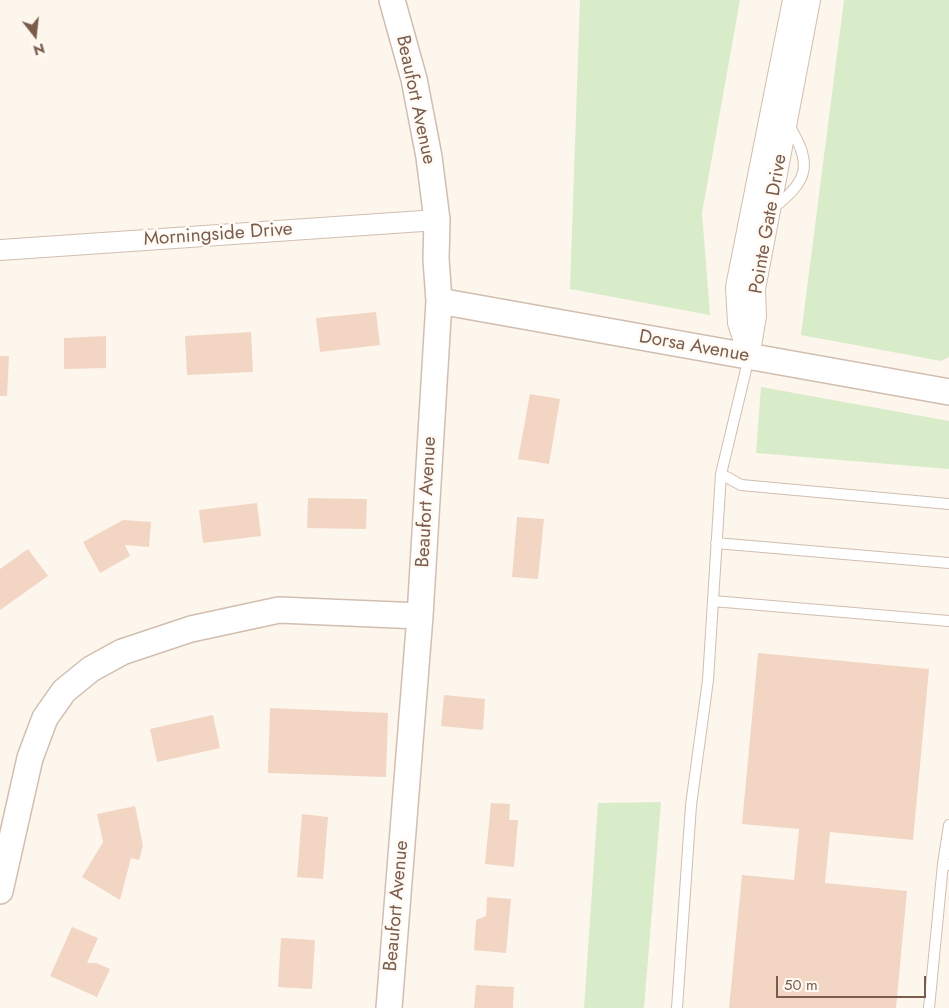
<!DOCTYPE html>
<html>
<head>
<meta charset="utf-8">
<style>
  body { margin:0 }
  #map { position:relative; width:949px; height:1008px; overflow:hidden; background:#fdf6ec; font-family:Jost,sans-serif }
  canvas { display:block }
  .north { position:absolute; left:10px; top:10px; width:50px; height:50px; -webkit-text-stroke:4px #fffaf3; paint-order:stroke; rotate:164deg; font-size:14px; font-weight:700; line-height:20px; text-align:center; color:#7a5c4d }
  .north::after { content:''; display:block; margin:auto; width:18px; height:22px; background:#7a5c4d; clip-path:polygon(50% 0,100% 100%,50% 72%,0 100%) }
  .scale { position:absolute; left:776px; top:976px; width:150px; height:22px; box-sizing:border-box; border:2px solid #7a5c4d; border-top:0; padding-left:6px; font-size:15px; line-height:18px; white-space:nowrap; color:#7a5c4d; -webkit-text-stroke:4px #fffaf3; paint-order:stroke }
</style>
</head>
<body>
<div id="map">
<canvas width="949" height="1008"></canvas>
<div class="north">N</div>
<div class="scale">50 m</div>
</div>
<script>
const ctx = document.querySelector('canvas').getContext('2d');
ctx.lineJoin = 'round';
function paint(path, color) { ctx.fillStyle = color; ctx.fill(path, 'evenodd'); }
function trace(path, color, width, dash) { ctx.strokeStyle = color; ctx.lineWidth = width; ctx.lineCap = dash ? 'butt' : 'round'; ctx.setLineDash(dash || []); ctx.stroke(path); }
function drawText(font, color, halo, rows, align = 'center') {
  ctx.font = font + ' Jost,sans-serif'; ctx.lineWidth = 5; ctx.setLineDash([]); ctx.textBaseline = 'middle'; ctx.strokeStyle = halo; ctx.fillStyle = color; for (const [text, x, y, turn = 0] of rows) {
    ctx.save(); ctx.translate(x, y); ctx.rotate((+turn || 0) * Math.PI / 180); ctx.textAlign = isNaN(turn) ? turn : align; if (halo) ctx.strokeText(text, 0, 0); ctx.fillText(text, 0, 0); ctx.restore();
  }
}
paint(new Path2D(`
  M 580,0 L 740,0 L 702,213 L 710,315 L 570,289 Z
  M 844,0 L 949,0 L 949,357 L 941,361 L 801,335 Z
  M 761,387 L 949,421 L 949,469 L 756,453 Z
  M 661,802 L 644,1008 L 584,1008 L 598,803 Z`), '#d8ecc9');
paint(new Path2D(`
  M 376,312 L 380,345 L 320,352 L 316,318 Z
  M 251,332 L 253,372 L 187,375 L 185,336 Z
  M 106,336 L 106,368 L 64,369 L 64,338 Z
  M 0,356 L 9,356 L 7,396 L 0,396 Z
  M 530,394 L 560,399 L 549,464 L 518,459 Z
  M 308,498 L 367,499 L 366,529 L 307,528 Z
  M 257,503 L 261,536 L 203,543 L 199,510 Z
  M 517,517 L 544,519 L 538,579 L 512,577 Z
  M 123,520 L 151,522 L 149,547 L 125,545 L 130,556 L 100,573 L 83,542 Z
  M 28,549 L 48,576 L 0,610 L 0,569 Z
  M 758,653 L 929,669 L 913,840 L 830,832 L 825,883 L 907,891 L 896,1008 L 729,1008 L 742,875 L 794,880 L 799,829 L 742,824 Z
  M 444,695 L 485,699 L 483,730 L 441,726 Z
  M 270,708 L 388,713 L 386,777 L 268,773 Z
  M 213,715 L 220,748 L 157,762 L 150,729 Z
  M 491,803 L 510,804 L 509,820 L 518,820 L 514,867 L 485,864 Z
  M 135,806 L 143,846 L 139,860 L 131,858 L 120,900 L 82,877 L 103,842 L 97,814 Z
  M 302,814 L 328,817 L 323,879 L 297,877 Z
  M 487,897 L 511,899 L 506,953 L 474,950 L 476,920 L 486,916 Z
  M 72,927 L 98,938 L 87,963 L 96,963 L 110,969 L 97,997 L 50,976 Z
  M 281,938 L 315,940 L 312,989 L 278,987 Z
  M 476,985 L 514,987 L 513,1008 L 474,1008 Z`), '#f3d5c3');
const service = new Path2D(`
  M 772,209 C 808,181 814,165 788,124
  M 749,357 L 721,474 L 741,485 L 949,504
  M 716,543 L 949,563
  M 713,601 L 949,621
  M 948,865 L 943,864 L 949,825
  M 677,1008 L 691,805 L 708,680 L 721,474
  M 929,1008 L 943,864`);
const minor = new Path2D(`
  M 0,250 L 437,220
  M 750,352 L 756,316 L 755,289 L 810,0
  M 749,357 L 738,323 L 736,287 L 793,0`);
const tertiary = new Path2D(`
  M 439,301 L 949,392
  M 0,891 L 30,758 L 45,718 L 64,691 L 91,669 L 122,652 L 191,629 L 279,610 L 420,616
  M 389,1008 L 420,616 L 439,301 L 436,259 L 437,220 L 429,157 L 414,79 L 392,0`);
trace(service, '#d1beb0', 12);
trace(minor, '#d1beb0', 22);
trace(tertiary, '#d1beb0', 28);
trace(service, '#fff', 10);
trace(minor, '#fff', 20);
trace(tertiary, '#fff', 25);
drawText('19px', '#7a5c4d', '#fffaf3', [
  ["Beaufort Avenue",415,100,78],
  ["Pointe Gate Drive",769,224,-80],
  ["Morningside Drive",218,235,-4],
  ["Dorsa Avenue",694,347,10],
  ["Beaufort Avenue",427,502,-87],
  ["Beaufort Avenue",397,906,-85]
]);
</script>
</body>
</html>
